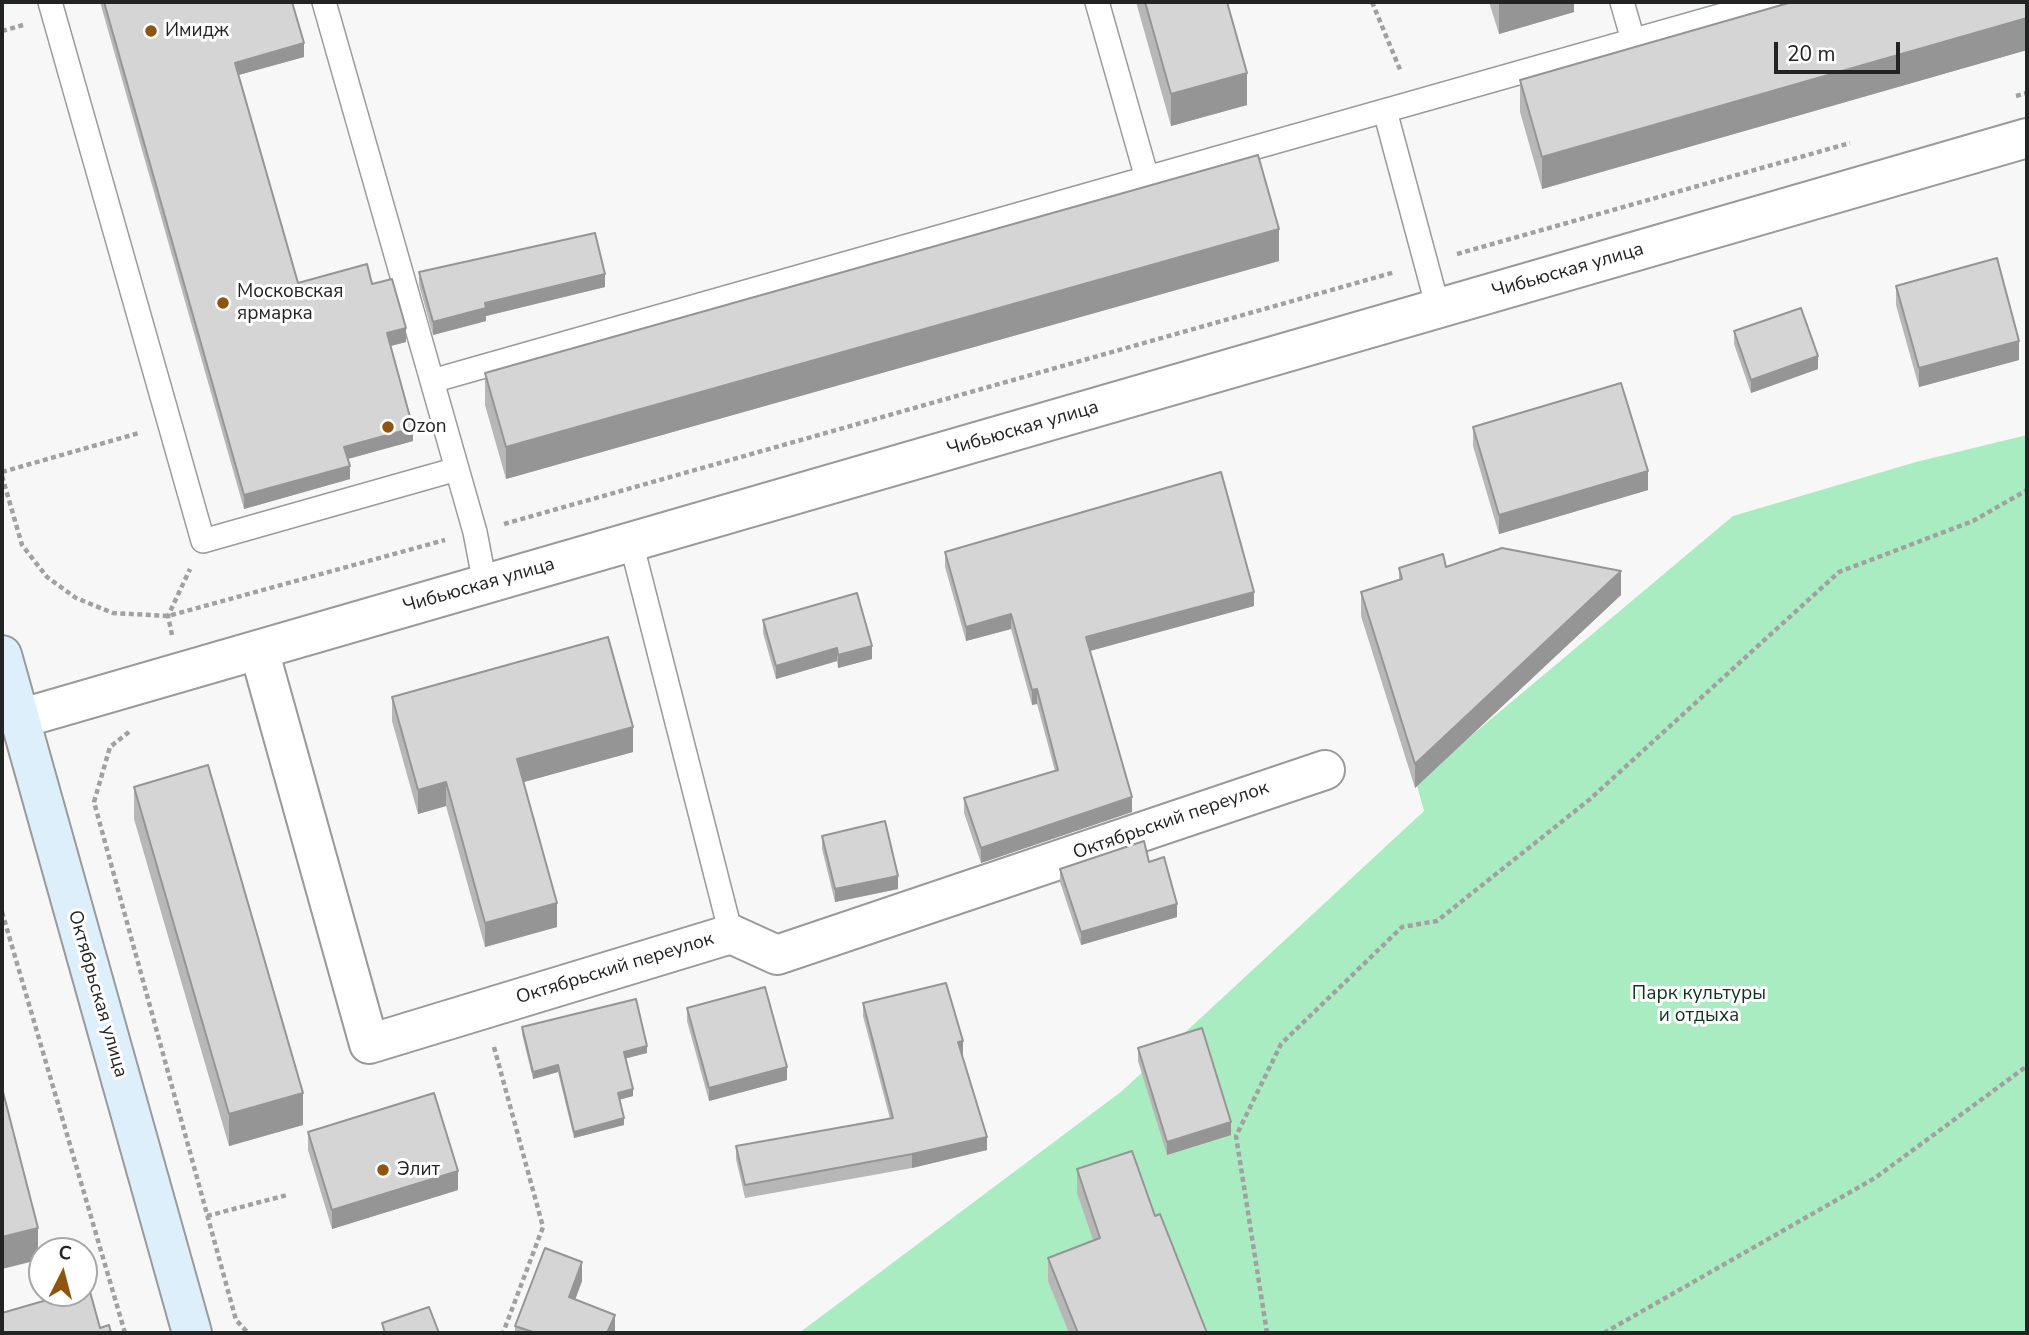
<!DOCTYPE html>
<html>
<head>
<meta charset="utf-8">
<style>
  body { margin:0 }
  #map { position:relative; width:2029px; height:1335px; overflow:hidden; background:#f7f7f8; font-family:"Nunito Sans",sans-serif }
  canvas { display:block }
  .frame { position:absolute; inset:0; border:4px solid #222323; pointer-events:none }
  .north { position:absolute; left:28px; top:1237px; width:70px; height:70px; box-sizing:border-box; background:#fff; border:2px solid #a7a7a7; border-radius:50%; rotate:6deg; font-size:19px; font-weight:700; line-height:28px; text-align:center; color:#222323 }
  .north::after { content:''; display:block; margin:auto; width:24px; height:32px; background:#8f5510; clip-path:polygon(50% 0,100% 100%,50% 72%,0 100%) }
  .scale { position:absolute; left:1774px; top:42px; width:126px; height:32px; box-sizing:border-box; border:4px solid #222323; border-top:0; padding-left:9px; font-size:21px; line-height:24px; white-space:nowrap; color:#222323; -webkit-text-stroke:5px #fff; paint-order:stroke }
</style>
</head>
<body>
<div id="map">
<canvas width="2029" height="1335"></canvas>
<div class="frame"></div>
<div class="north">С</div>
<div class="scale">20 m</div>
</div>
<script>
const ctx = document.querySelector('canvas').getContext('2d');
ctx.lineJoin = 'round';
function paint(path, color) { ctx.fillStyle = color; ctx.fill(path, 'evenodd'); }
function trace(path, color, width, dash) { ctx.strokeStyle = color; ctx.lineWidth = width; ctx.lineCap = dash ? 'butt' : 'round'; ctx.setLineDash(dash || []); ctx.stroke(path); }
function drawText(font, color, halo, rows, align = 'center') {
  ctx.font = font + ' "Nunito Sans",sans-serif'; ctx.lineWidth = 6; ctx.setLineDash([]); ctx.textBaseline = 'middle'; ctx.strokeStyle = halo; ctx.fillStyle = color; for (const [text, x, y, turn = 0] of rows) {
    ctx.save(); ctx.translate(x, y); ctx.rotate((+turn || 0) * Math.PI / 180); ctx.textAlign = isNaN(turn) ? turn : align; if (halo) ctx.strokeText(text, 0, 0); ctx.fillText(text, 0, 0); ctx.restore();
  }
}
paint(new Path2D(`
  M 2027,435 L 2027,1333 L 799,1333 L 1122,1091 L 1424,811 L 1416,782 L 1733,516 L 1916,462 Z`), '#aaecc1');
const service = new Path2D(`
  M 50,2 L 203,541 L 457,469
  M 324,2 L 432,381 L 1147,178 L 1097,2
  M 1622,2 L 1633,40
  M 1385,111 L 1438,308
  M 1147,178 L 1769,2
  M 432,381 L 475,532 L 485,584
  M 631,542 L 731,934`);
const minor = new Path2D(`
  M 259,650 L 369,1044 L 731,934 L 777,955 L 1325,770`);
const tertiary = new Path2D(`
  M 2,711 L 19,719 L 2027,138`);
const secondary = new Path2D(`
  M 2,655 L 192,1333`);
trace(service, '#999a9b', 26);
trace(minor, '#999a9b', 42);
trace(tertiary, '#999a9b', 42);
trace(secondary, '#999a9b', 42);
trace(new Path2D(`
  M 1372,2 L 1401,72
  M 2,31 L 23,25
  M 2016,96 L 2027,93
  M 1457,254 L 1850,143
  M 2,472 L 139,433
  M 2,476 L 22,545 L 47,577 L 76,598 L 113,613 L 168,616 L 445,540
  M 504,524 L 1395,272
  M 172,635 L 168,616 L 190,569
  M 129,732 L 110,747 L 94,802 L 236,1320 L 248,1333
  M 2,912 L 125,1333
  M 494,1047 L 543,1227 L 503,1333
  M 207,1216 L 287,1195
  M 1267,1333 L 1236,1136 L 1281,1044 L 1402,927 L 1437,921 L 1589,800 L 1839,572 L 1973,521 L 2027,490
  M 1604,1333 L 1875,1178 L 2027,1066`), '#a1a1a2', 4.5, [5, 3.5]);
trace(service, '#fff', 23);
trace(minor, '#fff', 38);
trace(tertiary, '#fff', 38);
trace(secondary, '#deeffc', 38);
paint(new Path2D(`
  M 100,2 L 292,2 L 304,57 L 238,75 L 298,283 L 372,284 L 406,342 L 390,346 L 413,441 L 348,459 L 350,479 L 244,509 Z
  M 1136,2 L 1227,2 L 1247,105 L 1171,126 Z
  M 1489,2 L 1574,2 L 1574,12 L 1499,34 Z
  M 2027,2 L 2027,50 L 1542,189 L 1520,112 L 1520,80 Z
  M 1279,261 L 506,479 L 485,405 L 485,373 Z
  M 419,272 L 605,287 L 486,316 L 486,321 L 433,335 L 419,285 Z
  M 1896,286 L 2019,360 L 1919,387 L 1896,305 Z
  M 1734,331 L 1818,369 L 1751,393 L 1734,344 Z
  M 1473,427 L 1648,490 L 1499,534 L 1473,446 Z
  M 945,552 L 1254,606 L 1090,651 L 1132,812 L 981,863 L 964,813 L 964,798 L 1055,771 L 1037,704 L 1032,705 L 1011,629 L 966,641 L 945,567 Z
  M 1399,568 L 1621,595 L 1415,788 L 1361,616 L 1361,592 L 1399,580 Z
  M 763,620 L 872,659 L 838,668 L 837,661 L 776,679 L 763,633 Z
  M 392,697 L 633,752 L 523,782 L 557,927 L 485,947 L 446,806 L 418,814 L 392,721 Z
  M 134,787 L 303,1125 L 229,1146 L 134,819 Z
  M 822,836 L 898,889 L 835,902 L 822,849 Z
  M 1149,862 L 1177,917 L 1081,945 L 1060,882 L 1060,869 Z
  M 863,1003 L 963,1054 L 962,1055 L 987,1150 L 912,1168 L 745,1198 L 736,1159 L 736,1146 L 890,1119 L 863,1016 Z
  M 687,1008 L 787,1080 L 709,1101 L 687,1021 Z
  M 522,1027 L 647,1053 L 625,1058 L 633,1096 L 619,1100 L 624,1125 L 574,1138 L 558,1072 L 533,1079 L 522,1034 Z
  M 1138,1048 L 1231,1135 L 1167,1155 L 1138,1061 Z
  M 308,1132 L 458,1190 L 332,1229 L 308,1150 Z
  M 1077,1169 L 1155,1216 L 1207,1333 L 1069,1333 L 1048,1281 L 1048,1258 L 1093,1240 L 1077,1193 Z
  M 582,1281 L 575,1300 L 615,1333 L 515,1333 L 515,1326 Z`), '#b8b7b7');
paint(new Path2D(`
  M 1499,2 L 1574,2 L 1574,12 L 1499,34 Z
  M 2027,18 L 2027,50 L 1542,189 L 1542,157 Z
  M 304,43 L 304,57 L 235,76 L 235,63 Z
  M 1247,73 L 1247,105 L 1171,126 L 1171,94 Z
  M 1279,229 L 1279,261 L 506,479 L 506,447 Z
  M 605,274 L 605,287 L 486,316 L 486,321 L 433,335 L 433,322 L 485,303 Z
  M 406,328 L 406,342 L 387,347 L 387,333 Z
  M 2019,341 L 2019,360 L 1919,387 L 1919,368 Z
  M 1818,356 L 1818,369 L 1751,393 L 1751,380 Z
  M 413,428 L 413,441 L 344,460 L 344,447 Z
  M 350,466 L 350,479 L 244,509 L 244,495 Z
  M 1648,471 L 1648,490 L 1499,534 L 1499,515 Z
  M 1621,571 L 1621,595 L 1415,788 L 1415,764 Z
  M 1254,592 L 1254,606 L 1086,652 L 1086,637 Z
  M 1011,614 L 1011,629 L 966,641 L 966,627 Z
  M 872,646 L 872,659 L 838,668 L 838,655 Z
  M 837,648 L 837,661 L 776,679 L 776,666 Z
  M 1037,689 L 1037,704 L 1032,705 L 1032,690 Z
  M 633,727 L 633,752 L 517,784 L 517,759 Z
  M 446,782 L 446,806 L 418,814 L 418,790 Z
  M 1132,797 L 1132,812 L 981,863 L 981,848 Z
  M 898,876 L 898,889 L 835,902 L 835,889 Z
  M 557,903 L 557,927 L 485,947 L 485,923 Z
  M 1177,904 L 1177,917 L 1081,945 L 1081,932 Z
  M 963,1041 L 963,1054 L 958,1056 L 958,1042 Z
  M 647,1046 L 647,1053 L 624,1059 L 624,1052 Z
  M 558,1065 L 558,1072 L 533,1079 L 533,1072 Z
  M 787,1067 L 787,1080 L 709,1101 L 709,1088 Z
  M 633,1089 L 633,1096 L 618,1100 L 618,1093 Z
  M 303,1093 L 303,1125 L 229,1146 L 229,1114 Z
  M 624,1118 L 624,1125 L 574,1138 L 574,1132 Z
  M 1231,1122 L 1231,1135 L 1167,1155 L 1167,1142 Z
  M 987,1137 L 987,1150 L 912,1168 L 912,1154 Z
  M 458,1171 L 458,1190 L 332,1229 L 332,1210 Z
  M 38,1228 L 38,1260 L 2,1269 L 2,1237 Z
  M 582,1262 L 582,1281 L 569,1316 L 569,1297 Z
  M 615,1315 L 615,1333 L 607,1333 Z`), '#969595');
const building = new Path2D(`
  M 104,2 L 292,2 L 304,43 L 235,63 L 298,283 L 367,264 L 372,284 L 392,279 L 406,328 L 387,333 L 413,428 L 344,447 L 350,466 L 244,495 Z
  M 1145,2 L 1227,2 L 1247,73 L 1171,94 Z
  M 1792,2 L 2027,2 L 2027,18 L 1542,157 L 1520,80 Z
  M 1258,155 L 1279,229 L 506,447 L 485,373 Z
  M 595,233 L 605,274 L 485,303 L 486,308 L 433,322 L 419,272 Z
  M 1997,258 L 2019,341 L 1919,368 L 1896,286 Z
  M 1801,308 L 1818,356 L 1751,380 L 1734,331 Z
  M 1621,383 L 1648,471 L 1499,515 L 1473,427 Z
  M 1221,472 L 1254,592 L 1086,637 L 1132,797 L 981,848 L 964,798 L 1058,770 L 1037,689 L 1032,690 L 1011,614 L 966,627 L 945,552 Z
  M 1502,548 L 1621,571 L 1415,764 L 1361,592 L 1402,579 L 1399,568 L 1443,554 L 1446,567 Z
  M 857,593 L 872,646 L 838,655 L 837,648 L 776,666 L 763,620 Z
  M 608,637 L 633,727 L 517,759 L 557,903 L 485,923 L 446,782 L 418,790 L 392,697 Z
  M 208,765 L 303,1093 L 229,1114 L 134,787 Z
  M 885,821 L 898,876 L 835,889 L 822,836 Z
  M 1144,841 L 1149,862 L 1164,857 L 1177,904 L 1081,932 L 1060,869 Z
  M 946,983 L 963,1041 L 958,1042 L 987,1137 L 912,1154 L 745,1185 L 736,1146 L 893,1118 L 863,1003 Z
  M 765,987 L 787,1067 L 709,1088 L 687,1008 Z
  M 636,999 L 647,1046 L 624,1052 L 633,1089 L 618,1093 L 624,1118 L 574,1132 L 558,1065 L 533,1072 L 522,1027 Z
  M 1202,1028 L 1231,1122 L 1167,1142 L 1138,1048 Z
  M 2,1088 L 38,1228 L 2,1237 Z
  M 434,1093 L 458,1171 L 332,1210 L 308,1132 Z
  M 1132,1151 L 1155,1216 L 1160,1214 L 1207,1333 L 1078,1333 L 1048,1258 L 1100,1238 L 1077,1169 Z
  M 545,1248 L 582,1262 L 569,1297 L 615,1315 L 607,1333 L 536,1333 L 515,1326 Z
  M 89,1288 L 100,1328 L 109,1325 L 111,1333 L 2,1333 L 2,1313 L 71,1293 L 84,1293 L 84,1289 Z
  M 429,1307 L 439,1333 L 385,1333 L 382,1323 Z`);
paint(building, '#d6d5d5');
trace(building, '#969595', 2);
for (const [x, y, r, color] of [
  [151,31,7,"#8f5510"],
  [223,303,7,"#8f5510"],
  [388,427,7,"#8f5510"],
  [383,1170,7,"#8f5510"]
]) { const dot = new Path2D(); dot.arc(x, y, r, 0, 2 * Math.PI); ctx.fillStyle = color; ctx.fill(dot); trace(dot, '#fff', 2.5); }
drawText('19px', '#222323', '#fff', [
  ["Имидж",165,31],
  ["Московская",237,292],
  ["ярмарка",237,314],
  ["Ozon",402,427],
  ["Элит",397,1170]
], 'left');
drawText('19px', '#222323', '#fff', [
  ["Чибьюская улица",1568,271,-16],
  ["Чибьюская улица",1023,429,-16],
  ["Чибьюская улица",479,586,-16],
  ["Октябрьский переулок",1171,821,-19],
  ["Октябрьский переулок",615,969,-17],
  ["Октябрьская улица",97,994,74]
]);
drawText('19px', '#0d341e', '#fff', [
  ["Парк культуры",1699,994],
  ["и отдыха",1699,1016]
]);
</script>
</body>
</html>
